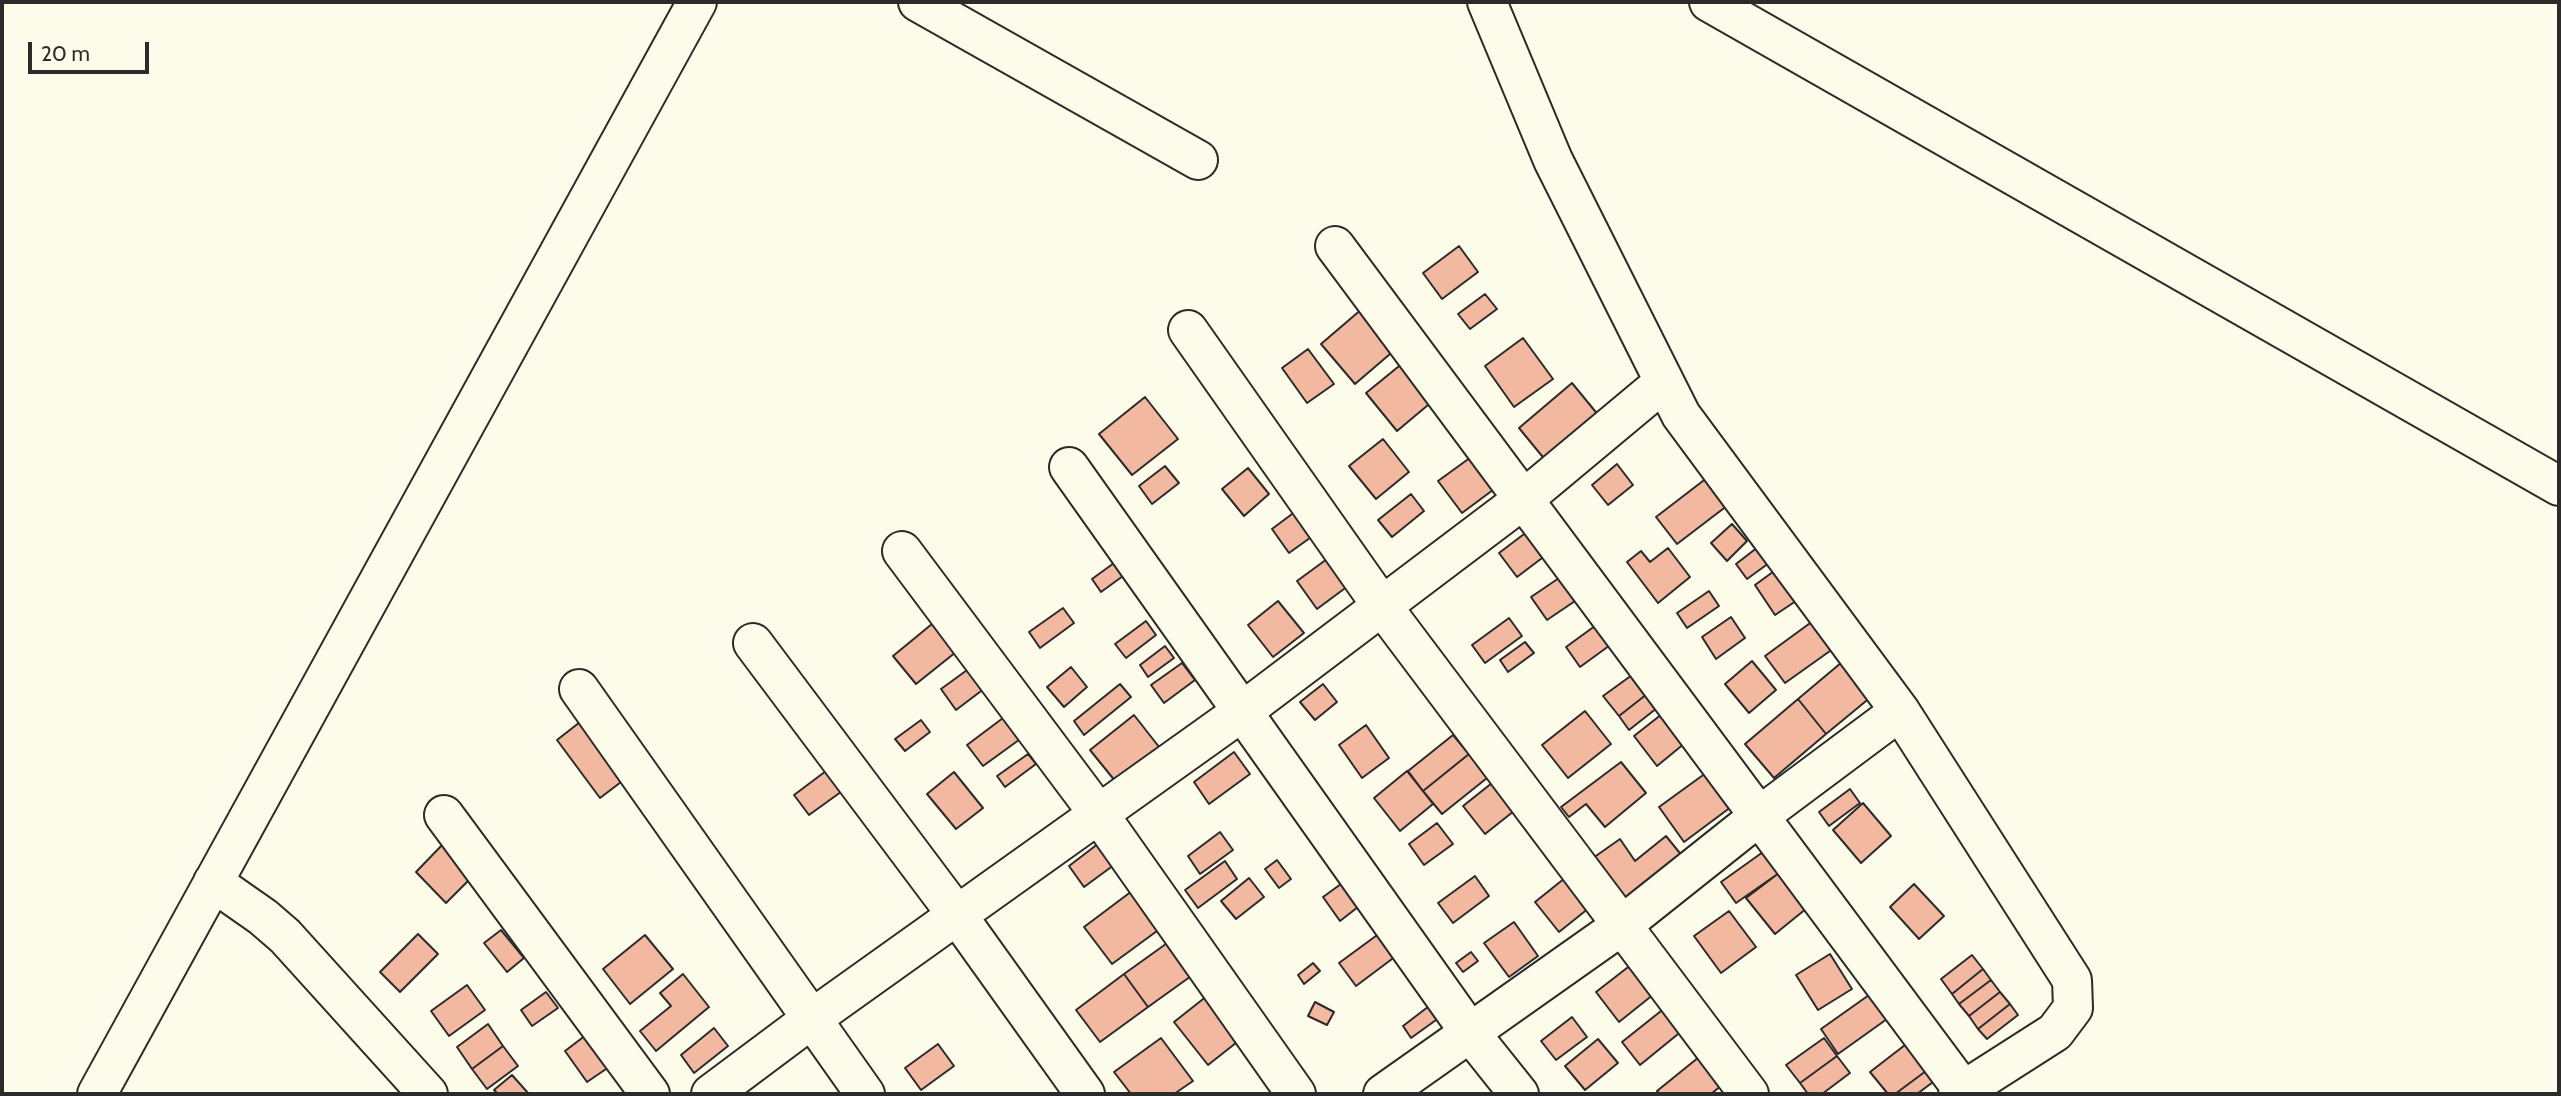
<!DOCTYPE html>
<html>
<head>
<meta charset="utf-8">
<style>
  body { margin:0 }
  #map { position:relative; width:2561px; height:1096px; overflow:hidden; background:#fdfbea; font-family:Cabin,sans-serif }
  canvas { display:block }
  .frame { position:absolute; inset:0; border:4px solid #2b2b2b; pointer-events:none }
  .scale { position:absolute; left:28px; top:42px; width:121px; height:32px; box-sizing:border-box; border:4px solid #2b2b2b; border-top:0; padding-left:9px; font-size:21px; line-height:24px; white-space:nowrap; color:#2b2b2b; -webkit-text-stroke:5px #fdfbea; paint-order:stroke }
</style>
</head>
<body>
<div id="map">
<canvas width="2561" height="1096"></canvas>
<div class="frame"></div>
<div class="scale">20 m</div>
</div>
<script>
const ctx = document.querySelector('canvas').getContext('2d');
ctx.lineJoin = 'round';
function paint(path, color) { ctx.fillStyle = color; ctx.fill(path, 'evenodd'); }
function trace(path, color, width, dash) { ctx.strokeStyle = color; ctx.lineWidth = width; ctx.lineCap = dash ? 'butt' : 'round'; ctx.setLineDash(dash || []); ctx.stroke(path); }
const building = new Path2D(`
  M 1459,246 L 1478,272 L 1442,299 L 1423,273 Z
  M 1485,294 L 1497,309 L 1470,329 L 1458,314 Z
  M 1363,308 L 1397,348 L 1355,384 L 1321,344 Z
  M 1523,338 L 1553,379 L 1514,407 L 1485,366 Z
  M 1308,349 L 1334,384 L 1307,403 L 1282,368 Z
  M 1404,362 L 1434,400 L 1397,431 L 1366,393 Z
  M 1572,383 L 1604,422 L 1551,467 L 1519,428 Z
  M 1145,397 L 1178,439 L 1132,475 L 1099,434 Z
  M 1383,439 L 1409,472 L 1376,499 L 1349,466 Z
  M 1478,452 L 1501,484 L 1462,513 L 1438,481 Z
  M 1617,464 L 1633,485 L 1608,505 L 1592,485 Z
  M 1165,466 L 1179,483 L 1152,504 L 1139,486 Z
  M 1248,468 L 1269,494 L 1244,516 L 1222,489 Z
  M 1712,474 L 1732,502 L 1677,544 L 1656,517 Z
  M 1411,494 L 1424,511 L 1392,537 L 1378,520 Z
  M 1296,511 L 1314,535 L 1289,553 L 1272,529 Z
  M 1732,524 L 1747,541 L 1727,561 L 1711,543 Z
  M 1532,528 L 1550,552 L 1517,577 L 1499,553 Z
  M 1758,547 L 1769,563 L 1747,579 L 1736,564 Z
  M 1668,548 L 1690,577 L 1658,603 L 1627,562 L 1641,551 L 1650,562 Z
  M 1327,559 L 1348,586 L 1317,609 L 1297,581 Z
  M 1114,563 L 1123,576 L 1101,592 L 1092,579 Z
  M 1781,566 L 1802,597 L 1775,615 L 1755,585 Z
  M 1562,576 L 1578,599 L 1547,620 L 1531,597 Z
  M 1709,591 L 1719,606 L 1687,628 L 1677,613 Z
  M 1278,601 L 1304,633 L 1273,657 L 1248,625 Z
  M 1063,608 L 1074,623 L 1040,648 L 1029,632 Z
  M 1731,617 L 1745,638 L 1716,659 L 1702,637 Z
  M 1509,618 L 1522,636 L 1485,663 L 1472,645 Z
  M 1817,618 L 1837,646 L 1785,683 L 1765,656 Z
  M 938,619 L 961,648 L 916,684 L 893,656 Z
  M 1146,621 L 1156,635 L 1126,658 L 1115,644 Z
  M 1599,623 L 1613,643 L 1580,667 L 1566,647 Z
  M 1525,642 L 1534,653 L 1508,672 L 1500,660 Z
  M 1165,646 L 1174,658 L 1148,677 L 1140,665 Z
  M 1848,657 L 1877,692 L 1826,734 L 1798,699 Z
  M 1752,661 L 1776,690 L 1749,713 L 1725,684 Z
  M 1182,663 L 1195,680 L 1164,703 L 1151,685 Z
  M 974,665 L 989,685 L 956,710 L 941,689 Z
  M 1071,667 L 1087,687 L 1064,707 L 1047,687 Z
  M 1632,675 L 1647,694 L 1619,716 L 1603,696 Z
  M 1120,684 L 1131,697 L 1084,735 L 1074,721 Z
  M 1323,684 L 1337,702 L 1315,720 L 1300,702 Z
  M 1647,694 L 1657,708 L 1629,730 L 1619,716 Z
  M 1798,699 L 1826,734 L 1774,778 L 1745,744 Z
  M 1585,711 L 1611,744 L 1568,778 L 1542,745 Z
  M 1662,714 L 1685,743 L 1657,766 L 1634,736 Z
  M 1007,715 L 1023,737 L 983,766 L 967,745 Z
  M 1134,715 L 1163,752 L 1120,787 L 1090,750 Z
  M 921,720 L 930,732 L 905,751 L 895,739 Z
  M 580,722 L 625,779 L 600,798 L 557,740 Z
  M 1366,725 L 1389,758 L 1362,778 L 1339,745 Z
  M 1453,735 L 1469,754 L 1423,791 L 1408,771 Z
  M 1234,752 L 1250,774 L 1209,804 L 1194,782 Z
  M 1028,754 L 1036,764 L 1005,787 L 997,776 Z
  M 1469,754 L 1487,778 L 1442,814 L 1423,791 Z
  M 1621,762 L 1646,793 L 1605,827 L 1586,804 L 1569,817 L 1561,807 Z
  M 830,768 L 845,789 L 809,815 L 794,795 Z
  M 1710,770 L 1735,804 L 1684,842 L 1659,807 Z
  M 1407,771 L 1433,804 L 1400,831 L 1374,798 Z
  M 954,772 L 983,808 L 956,829 L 927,794 Z
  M 1492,783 L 1514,811 L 1485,834 L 1463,806 Z
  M 1850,789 L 1860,803 L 1829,826 L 1819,812 Z
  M 1863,803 L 1891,836 L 1861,863 L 1833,830 Z
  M 1437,823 L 1453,844 L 1424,865 L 1409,844 Z
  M 1220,832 L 1233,850 L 1200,874 L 1188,856 Z
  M 1666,836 L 1683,857 L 1625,904 L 1593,858 L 1620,839 L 1635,861 Z
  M 1103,840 L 1118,862 L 1084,887 L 1069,866 Z
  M 444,843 L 475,874 L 446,903 L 416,872 Z
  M 1763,852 L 1779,873 L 1736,903 L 1721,882 Z
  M 1277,860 L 1291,879 L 1279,888 L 1265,869 Z
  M 1225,861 L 1237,879 L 1198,908 L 1185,890 Z
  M 1779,873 L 1807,908 L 1775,934 L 1746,898 Z
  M 1475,876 L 1489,896 L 1453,923 L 1438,903 Z
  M 1249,878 L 1264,897 L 1236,919 L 1221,901 Z
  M 1565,878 L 1589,908 L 1559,932 L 1535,902 Z
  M 1144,882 L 1172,920 L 1112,964 L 1084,927 Z
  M 1341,884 L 1358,907 L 1340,921 L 1323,897 Z
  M 1914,884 L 1944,916 L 1919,939 L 1890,907 Z
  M 1729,911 L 1756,947 L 1721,973 L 1694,936 Z
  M 1514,922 L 1538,956 L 1509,977 L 1484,943 Z
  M 501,930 L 524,958 L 507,972 L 484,943 Z
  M 1384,930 L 1400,953 L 1356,986 L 1339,963 Z
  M 418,934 L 438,954 L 400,992 L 380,972 Z
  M 645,935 L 673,969 L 630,1004 L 603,969 Z
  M 1170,941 L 1194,974 L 1148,1007 L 1124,974 Z
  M 1471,952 L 1478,961 L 1463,972 L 1456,963 Z
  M 1830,954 L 1852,989 L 1818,1010 L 1796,975 Z
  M 1972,955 L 1983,969 L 1952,994 L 1941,979 Z
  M 1313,963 L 1320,971 L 1304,984 L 1298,975 Z
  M 1632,964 L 1654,994 L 1619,1022 L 1596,992 Z
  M 1983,969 L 1991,980 L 1959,1004 L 1952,994 Z
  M 683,974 L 709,1007 L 656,1051 L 640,1031 L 671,1006 L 660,993 Z
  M 1124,974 L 1148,1007 L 1100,1042 L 1076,1010 Z
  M 1991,980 L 2000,992 L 1969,1016 L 1959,1004 Z
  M 467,985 L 485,1010 L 449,1036 L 431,1011 Z
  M 546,992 L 558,1008 L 532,1026 L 521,1010 Z
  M 1212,992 L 1246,1035 L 1208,1065 L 1174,1022 Z
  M 2000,992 L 2010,1004 L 1978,1029 L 1969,1016 Z
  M 1869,995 L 1887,1019 L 1838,1054 L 1821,1029 Z
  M 1315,1002 L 1334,1012 L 1327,1025 L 1308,1016 Z
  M 1433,1003 L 1443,1015 L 1411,1038 L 1403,1026 Z
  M 2010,1004 L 2018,1015 L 1987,1039 L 1978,1029 Z
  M 1666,1007 L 1683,1030 L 1640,1065 L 1622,1042 Z
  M 1572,1017 L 1587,1037 L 1556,1060 L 1541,1041 Z
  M 488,1024 L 503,1046 L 472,1069 L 457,1047 Z
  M 714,1028 L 728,1046 L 694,1073 L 681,1055 Z
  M 586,1035 L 609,1067 L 587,1082 L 565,1051 Z
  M 1161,1038 L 1193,1081 L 1174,1094 L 1131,1094 L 1114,1072 Z
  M 1824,1038 L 1837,1056 L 1800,1083 L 1786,1065 Z
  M 1598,1039 L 1618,1063 L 1585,1090 L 1565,1066 Z
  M 938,1044 L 954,1066 L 921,1090 L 905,1068 Z
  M 1905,1045 L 1926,1071 L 1895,1094 L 1888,1094 L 1870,1072 Z
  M 503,1046 L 518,1066 L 487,1089 L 472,1069 Z
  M 1837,1056 L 1850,1073 L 1822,1094 L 1808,1094 L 1800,1083 Z
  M 1699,1057 L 1722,1085 L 1711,1094 L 1660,1094 L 1657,1091 Z
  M 1926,1071 L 1933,1082 L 1917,1094 L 1895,1094 Z
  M 512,1075 L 528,1093 L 527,1094 L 498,1094 L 494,1090 Z`);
paint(building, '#f2b8a0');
trace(building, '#2b2b2b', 2);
const minor = new Path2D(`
  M 918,2 L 1198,160
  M 1487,2 L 1553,160 L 1681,415 L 1900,711 L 2072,980 L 2073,1008 L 2055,1032 L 1958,1094
  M 1709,2 L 2559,486
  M 1335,246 L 1963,1090
  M 1188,330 L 1382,606 L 1749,1094
  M 1069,467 L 1471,1034 L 1519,1094
  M 902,551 L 1098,813 L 1296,1094
  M 753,643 L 957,915 L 1085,1094
  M 579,689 L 865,1094
  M 444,815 L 650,1094
  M 213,882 L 263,917 L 285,936 L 428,1094
  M 97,1094 L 697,2
  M 711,1094 L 810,1020 L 1243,711 L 1525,498 L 1664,382
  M 1383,1094 L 1621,926 L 1758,817 L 1900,711`);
trace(minor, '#2b2b2b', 42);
trace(minor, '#fdfbea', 38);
</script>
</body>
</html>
